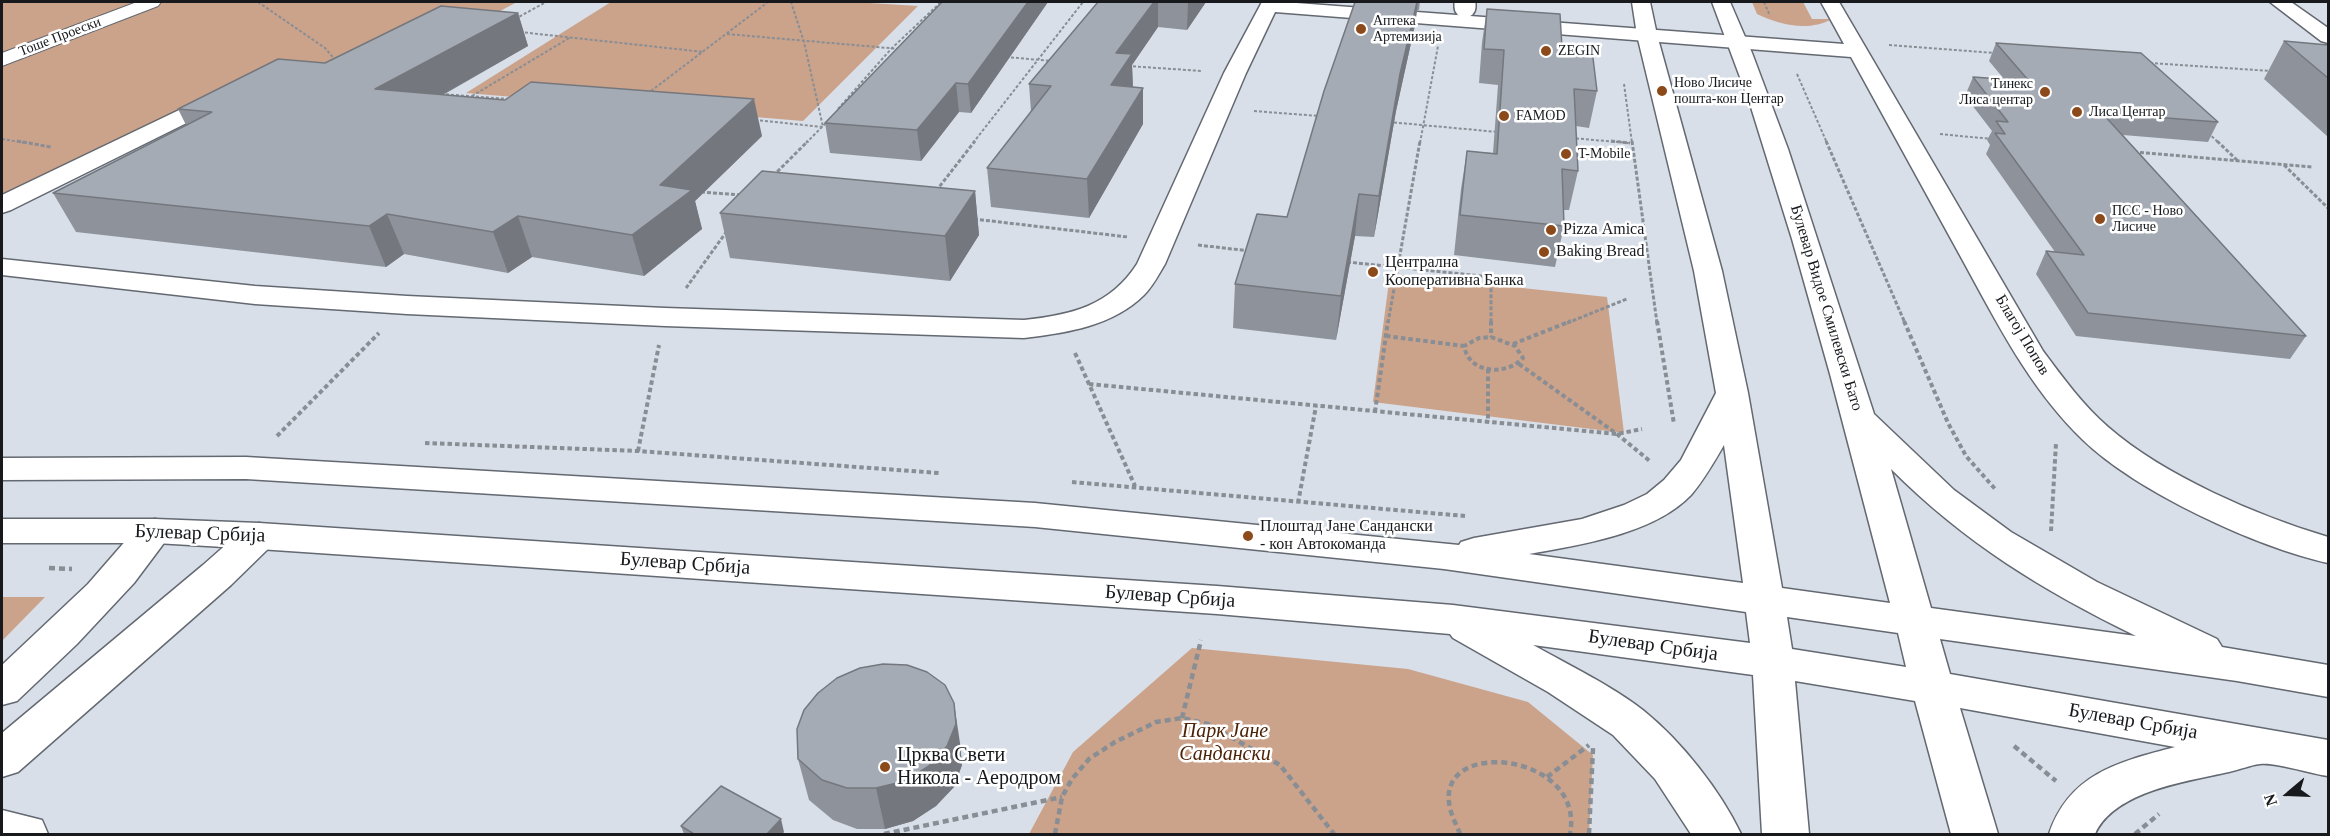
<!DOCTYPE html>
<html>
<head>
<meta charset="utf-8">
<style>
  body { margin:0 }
  #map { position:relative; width:2330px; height:836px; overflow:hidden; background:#d8dfe8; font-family:Georgia,serif }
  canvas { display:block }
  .frame { position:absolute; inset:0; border:3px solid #17191c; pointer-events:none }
  .north { position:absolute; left:2258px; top:764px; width:60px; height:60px; -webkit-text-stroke:4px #fff; paint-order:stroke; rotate:251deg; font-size:16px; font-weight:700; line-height:24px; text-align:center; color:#17191c }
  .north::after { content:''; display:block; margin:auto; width:21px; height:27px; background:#17191c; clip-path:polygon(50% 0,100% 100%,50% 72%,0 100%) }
</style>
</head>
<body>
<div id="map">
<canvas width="2330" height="836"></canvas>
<div class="frame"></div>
<div class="north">N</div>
</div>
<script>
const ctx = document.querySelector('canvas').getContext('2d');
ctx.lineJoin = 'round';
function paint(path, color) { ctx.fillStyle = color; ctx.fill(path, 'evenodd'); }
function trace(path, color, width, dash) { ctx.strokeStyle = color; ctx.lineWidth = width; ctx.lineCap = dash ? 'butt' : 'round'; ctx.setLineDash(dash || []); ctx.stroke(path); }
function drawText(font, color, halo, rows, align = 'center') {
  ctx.font = font + ' Georgia,serif'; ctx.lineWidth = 5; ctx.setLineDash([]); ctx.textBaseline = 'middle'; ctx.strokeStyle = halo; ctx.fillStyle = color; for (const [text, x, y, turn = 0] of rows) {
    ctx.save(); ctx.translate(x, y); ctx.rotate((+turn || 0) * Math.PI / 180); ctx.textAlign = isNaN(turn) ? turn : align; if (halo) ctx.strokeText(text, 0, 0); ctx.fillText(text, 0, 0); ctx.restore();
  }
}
paint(new Path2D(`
  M 2,2 L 517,2 L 358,87 L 261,78 L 2,201 Z
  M 611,2 L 853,2 L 918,6 L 803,121 L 466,93 Z
  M 1752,2 L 1803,2 L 1812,19 L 1832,19 C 1808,32 1780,25 1757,14 Z
  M 1390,274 L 1607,297 L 1624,433 L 1373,402 Z
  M 2,597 L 45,597 L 2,641 Z
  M 1192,648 L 1408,669 L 1528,702 L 1593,755 L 1589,834 L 1029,834 L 1073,752 Z`), '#cba28a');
const service = new Path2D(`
  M 1465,7 L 1465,2`);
const pedestrian = new Path2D(`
  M 137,2 L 161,2 L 158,6 L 2,66 L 2,53 Z`);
const minor = new Path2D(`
  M 1262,2 L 1283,2 L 1844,44 L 1821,2 L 1839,2 L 2043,351 C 2063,378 2083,405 2108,427 C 2164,476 2258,516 2328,537 L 2328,563 C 2256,547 2137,492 2083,440 C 2030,389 1997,323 1962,259 C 1925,192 1888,124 1851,57 L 1275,12 L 1246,73 L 1165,264 C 1159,274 1153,286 1144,295 C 1113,326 1066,333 1024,338 L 665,326 L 407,314 L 255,304 L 2,275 L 2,259 L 255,286 L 407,296 L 665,308 L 1024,320 C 1071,315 1110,306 1137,264 L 1224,73 Z
  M 2270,2 L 2291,2 L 2328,28 L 2328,43 L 2321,41 Z
  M 223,89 L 231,91 L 234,96 L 231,101 L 11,210 L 2,213 L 2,195 Z
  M 155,519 L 168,522 L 173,531 L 134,583 L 77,644 L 17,701 L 2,705 L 2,665 L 88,584 L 142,522 Z
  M 259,523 L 272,527 L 278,536 L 272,545 L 231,585 L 18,772 L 2,777 L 2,733 L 203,565 L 246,527 Z
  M 2,810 L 42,820 L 48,834 L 2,834 Z`);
const tertiary = new Path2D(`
  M 1632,2 L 1650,2 L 1657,35 L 1722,271 L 1748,393 L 1782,588 L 1890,603 L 1830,374 L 1792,239 L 1750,104 L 1712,2 L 1730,2 L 1752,53 L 1788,149 L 1874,414 L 1954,490 L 2011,532 L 2097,582 L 2217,639 L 2222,647 L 2328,665 L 2328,697 L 2237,681 L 1940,639 L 1950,674 L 2328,740 L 2328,776 C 2311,774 2276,762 2260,764 C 2250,765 2239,770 2229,772 C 2188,781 2114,791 2095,834 L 2049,834 C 2069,774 2118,762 2175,747 L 1960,708 L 1998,834 L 1951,834 L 1915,701 L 1795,681 L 1809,834 L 1762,834 L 1753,675 L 1533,645 C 1567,664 1614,687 1644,711 C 1682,742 1720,790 1741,834 L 1691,834 L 1655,779 L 1613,735 L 1548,692 L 1453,638 L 1450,634 L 1217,614 L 259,549 L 155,543 L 2,543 L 2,519 L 155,519 L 259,523 L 1217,586 L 1453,605 L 1750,643 L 1746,612 L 1444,569 L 1035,527 L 246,479 L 2,480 L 2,458 L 246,457 L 1035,503 L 1459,545 L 1461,542 L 1474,538 L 1582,519 L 1624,505 L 1647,494 L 1664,480 L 1681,460 L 1716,393 L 1694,271 L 1637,35 ZM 1724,445 L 1743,583 L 1529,554 C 1579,545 1654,534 1691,495 C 1704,480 1714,462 1724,445 ZM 1891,469 C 1965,543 2042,590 2136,636 L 1931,608 ZM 1787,617 L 1898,633 L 1906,667 L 1792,649 Z`);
trace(service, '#636871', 24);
trace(pedestrian, '#636871', 2);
trace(minor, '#636871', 3);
trace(tertiary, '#636871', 3);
trace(new Path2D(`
  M 258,2 L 325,48 L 336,61
  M 1764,2 L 1770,16
  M 515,19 L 546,2
  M 520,32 L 704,52
  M 727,34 L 900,49
  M 1889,45 L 1995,53
  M 1006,57 L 1052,61
  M 2150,63 L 2271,71
  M 1128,66 L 1202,71
  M 1797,74 L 1827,143
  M 1624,84 L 1632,143
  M 441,94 L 509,99
  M 647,94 L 768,2
  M 472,96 L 571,37
  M 838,109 L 891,49 L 941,2
  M 1254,111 L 1319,116
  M 755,120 L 823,127 L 804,42 L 791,2
  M 1389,122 L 1498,132
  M 2208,133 L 2219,143
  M 1940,134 L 1992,139
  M 1571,138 L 1629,143
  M 2,139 L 26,143
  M 806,143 L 827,122
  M 973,143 L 1083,2
  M 1420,143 L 1438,46`), '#898e95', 2, [3, 2]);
trace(new Path2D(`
  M 17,141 L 51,147
  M 1611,141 L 1630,143
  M 1632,141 L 1657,323
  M 1826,141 L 1905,323
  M 2217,141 L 2238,161
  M 2134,152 L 2312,167
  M 2284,165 L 2328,208
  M 773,176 L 808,141
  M 936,191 L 975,141
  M 701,192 L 741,195
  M 974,219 L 1128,237
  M 1198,245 L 1250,251
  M 1347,262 L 1491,277 L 1491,323
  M 686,288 L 727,231
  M 1388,323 L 1420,141
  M 1567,323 L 1627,299`), '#898e95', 3, [4, 2]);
trace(new Path2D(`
  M 1491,321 L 1491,337
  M 1657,321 L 1674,424
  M 1904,321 L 1948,423 L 1966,456 L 1996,490
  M 1386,336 L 1464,346
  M 1491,337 L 1515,346 L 1523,358 C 1506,376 1469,374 1464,346 L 1479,338 Z
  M 1513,344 L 1571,321
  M 1075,353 L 1135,486
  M 1519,364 L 1617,434 L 1651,462
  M 1488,369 L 1488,422
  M 1089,384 L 1617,434 L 1642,429
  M 1375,412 L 1388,321
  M 277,436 L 379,333
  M 425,443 L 638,451 L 939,473
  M 638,451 L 659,345
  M 1072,482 L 1465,516
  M 1298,503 L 1316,406
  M 2051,531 L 2056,443`), '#898e95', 4, [4.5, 3]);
trace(new Path2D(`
  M 49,568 L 72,569
  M 1182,718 L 1201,640
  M 2014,746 L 2056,781
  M 1547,777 L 1589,745
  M 884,834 L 1062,797
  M 1055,834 L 1062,797 L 1072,779 L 1089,759 L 1115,742 L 1156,722 L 1182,718 L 1208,724 L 1280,765 L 1334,834
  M 1460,834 C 1457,826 1452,817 1450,808 C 1433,736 1586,752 1570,834
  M 1589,834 L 1593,748
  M 2135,834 L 2159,814`), '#898e95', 4.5, [6, 4]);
trace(service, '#fff', 21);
paint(pedestrian, '#fff');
paint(minor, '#fff');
paint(tertiary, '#fff');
paint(new Path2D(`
  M 942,2 L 1048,2 L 971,113 L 959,112 L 921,161 L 830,153 L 825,123 Z
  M 1098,2 L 1206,2 L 1187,30 L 1158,27 L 1132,65 L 1133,87 L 1143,124 L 1089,218 L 991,207 L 987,168 L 1031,112 L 1029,84 Z
  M 1355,2 L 1420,2 L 1419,10 L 1417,10 L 1415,25 L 1396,111 L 1374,237 L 1355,236 L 1336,340 L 1233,328 L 1235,284 L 1287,217 Z
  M 1487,9 L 1562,48 L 1597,91 L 1589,128 L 1576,126 L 1578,171 L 1569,210 L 1563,210 L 1564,226 L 1555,267 L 1454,255 L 1461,189 L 1467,151 L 1493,153 L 1498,85 L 1479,83 L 1482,42 Z
  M 518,13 L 528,46 L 443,95 L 762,136 L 695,201 L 702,229 L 644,276 L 532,257 L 508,273 L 404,254 L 386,267 L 76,232 L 53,193 L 186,125 L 178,109 L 325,63 Z
  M 2284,41 L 2328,45 L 2328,137 L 2264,79 Z
  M 1996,43 L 2218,122 L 2208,142 L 2123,135 L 2306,336 L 2290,359 L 2076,336 L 2036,274 L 2046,251 L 2055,252 L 1986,154 L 1990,145 L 1987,140 L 1992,131 L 1965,96 L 1973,77 L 2004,79 L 1989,61 Z
  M 975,191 L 979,235 L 950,281 L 730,258 L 720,213 Z
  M 960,743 L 962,765 L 954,787 L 936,806 L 913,821 L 885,829 L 857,829 L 833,820 L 809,800 L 798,759 Z
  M 681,826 L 784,832 L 782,834 L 684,834 Z`), '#8e939b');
paint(new Path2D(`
  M 1028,2 L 1048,2 L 971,113 L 968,84 Z
  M 1154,2 L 1158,2 L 1158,27 L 1132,65 L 1133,89 L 1111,85 L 1116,53 Z
  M 1188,2 L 1206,2 L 1187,30 Z
  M 1417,2 L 1418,2 L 1415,25 L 1396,111 L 1374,237 L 1379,196 L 1400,74 Z
  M 518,13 L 528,46 L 389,125 L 375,89 Z
  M 956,83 L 959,112 L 921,161 L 917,130 Z
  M 1143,88 L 1143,124 L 1089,218 L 1087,179 Z
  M 754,99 L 762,136 L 695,201 L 702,229 L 644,276 L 632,235 L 660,185 Z
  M 975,191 L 979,235 L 950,281 L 945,236 Z
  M 1359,194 L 1355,236 L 1336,340 L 1341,296 Z
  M 387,214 L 404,254 L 386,267 L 369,226 Z
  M 518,216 L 532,257 L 508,273 L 493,232 Z
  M 954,703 L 960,743 L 962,765 L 954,787 L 936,806 L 913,821 L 885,829 L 876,788 Z
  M 781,819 L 784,832 L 782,834 L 767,834 Z`), '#74787e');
const building = new Path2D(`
  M 942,2 L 1028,2 L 968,84 L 956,83 L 917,130 L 825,123 Z
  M 1098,2 L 1154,2 L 1116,53 L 1132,54 L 1111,85 L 1143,88 L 1087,179 L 987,168 L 1051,86 L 1029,84 Z
  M 1355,2 L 1417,2 L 1400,74 L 1379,196 L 1359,194 L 1341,296 L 1235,284 L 1257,214 L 1287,217 L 1324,91 Z
  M 441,6 L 518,13 L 375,89 L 505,100 L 531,82 L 754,99 L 660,185 L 692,190 L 632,235 L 518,216 L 493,232 L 387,214 L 369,226 L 53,193 L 212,112 L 178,109 L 278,59 L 325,63 Z
  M 1487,9 L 1560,14 L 1562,48 L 1592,50 L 1597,91 L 1574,89 L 1578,171 L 1562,169 L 1564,226 L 1460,215 L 1467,151 L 1497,154 L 1504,50 L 1484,49 Z
  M 2284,41 L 2328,45 L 2328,78 Z
  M 1996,43 L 2141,53 L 2218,122 L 2102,113 L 2306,336 L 2088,313 L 2046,251 L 2084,255 L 1995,133 L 2005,134 L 1996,121 L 2008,122 L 1973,77 L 2029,81 Z
  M 762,171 L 975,191 L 945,236 L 720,213 Z
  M 883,664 L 907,665 L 927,672 L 945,685 L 954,703 L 956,724 L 947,746 L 929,766 L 905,781 L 876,788 L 847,788 L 822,780 L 798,759 L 797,729 L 804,710 L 818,693 L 837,678 L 860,668 Z
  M 721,786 L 781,819 L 767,834 L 694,834 L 681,826 Z`);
paint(building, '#a5abb4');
trace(building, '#74787e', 1.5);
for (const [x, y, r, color] of [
  [1361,29,6,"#8c491a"],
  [1546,51,6,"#8c491a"],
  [1662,91,6,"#8c491a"],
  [2045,92,6,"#8c491a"],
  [2077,112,6,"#8c491a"],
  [1504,116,6,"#8c491a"],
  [1566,154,6,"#8c491a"],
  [2100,219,6,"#8c491a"],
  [1551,230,6,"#8c491a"],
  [1544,252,6,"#8c491a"],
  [1373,272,6,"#8c491a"],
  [1248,536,6,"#8c491a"],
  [885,767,6,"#8c491a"]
]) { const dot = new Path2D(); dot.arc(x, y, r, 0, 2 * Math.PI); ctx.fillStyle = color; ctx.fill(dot); trace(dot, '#fff', 2); }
drawText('14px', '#17191c', '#fff', [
  ["Аптека",1373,21],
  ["Артемизија",1373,37],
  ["ZEGIN",1558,51],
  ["Ново Лисиче",1674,83],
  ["пошта-кон Центар",1674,99],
  ["Тинекс",2033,84,"right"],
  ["Лиса центар",2033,100,"right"],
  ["Лиса Центар",2089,112],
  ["FAMOD",1516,116],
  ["T-Mobile",1578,154],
  ["ПСС - Ново",2112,211],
  ["Лисиче",2112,227]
], 'left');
drawText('14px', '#17191c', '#fff', [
  ["Тоше Проески",60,37,-21]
]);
drawText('16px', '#17191c', '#fff', [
  ["Pizza Amica",1563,230],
  ["Baking Bread",1556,252],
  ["Централна",1385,263],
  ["Кооперативна Банка",1385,281],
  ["Плоштад Јане Сандански",1260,527],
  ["- кон Автокоманда",1260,545]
], 'left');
drawText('16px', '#17191c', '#fff', [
  ["Булевар Видое Смилевски Бато",1826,308,73],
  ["Благој Попов",2022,335,59]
]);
drawText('20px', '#17191c', '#fff', [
  ["Булевар Србија",200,534,2],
  ["Булевар Србија",685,564,4],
  ["Булевар Србија",1170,597,4],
  ["Булевар Србија",1653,646,8],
  ["Булевар Србија",2133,722,10]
]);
drawText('italic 20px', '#4c2306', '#fff', [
  ["Парк Јане",1225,732],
  ["Сандански",1225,755]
]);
drawText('20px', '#17191c', '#fff', [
  ["Црква Свети",897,756],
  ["Никола - Аеродром",897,779]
], 'left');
</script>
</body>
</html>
